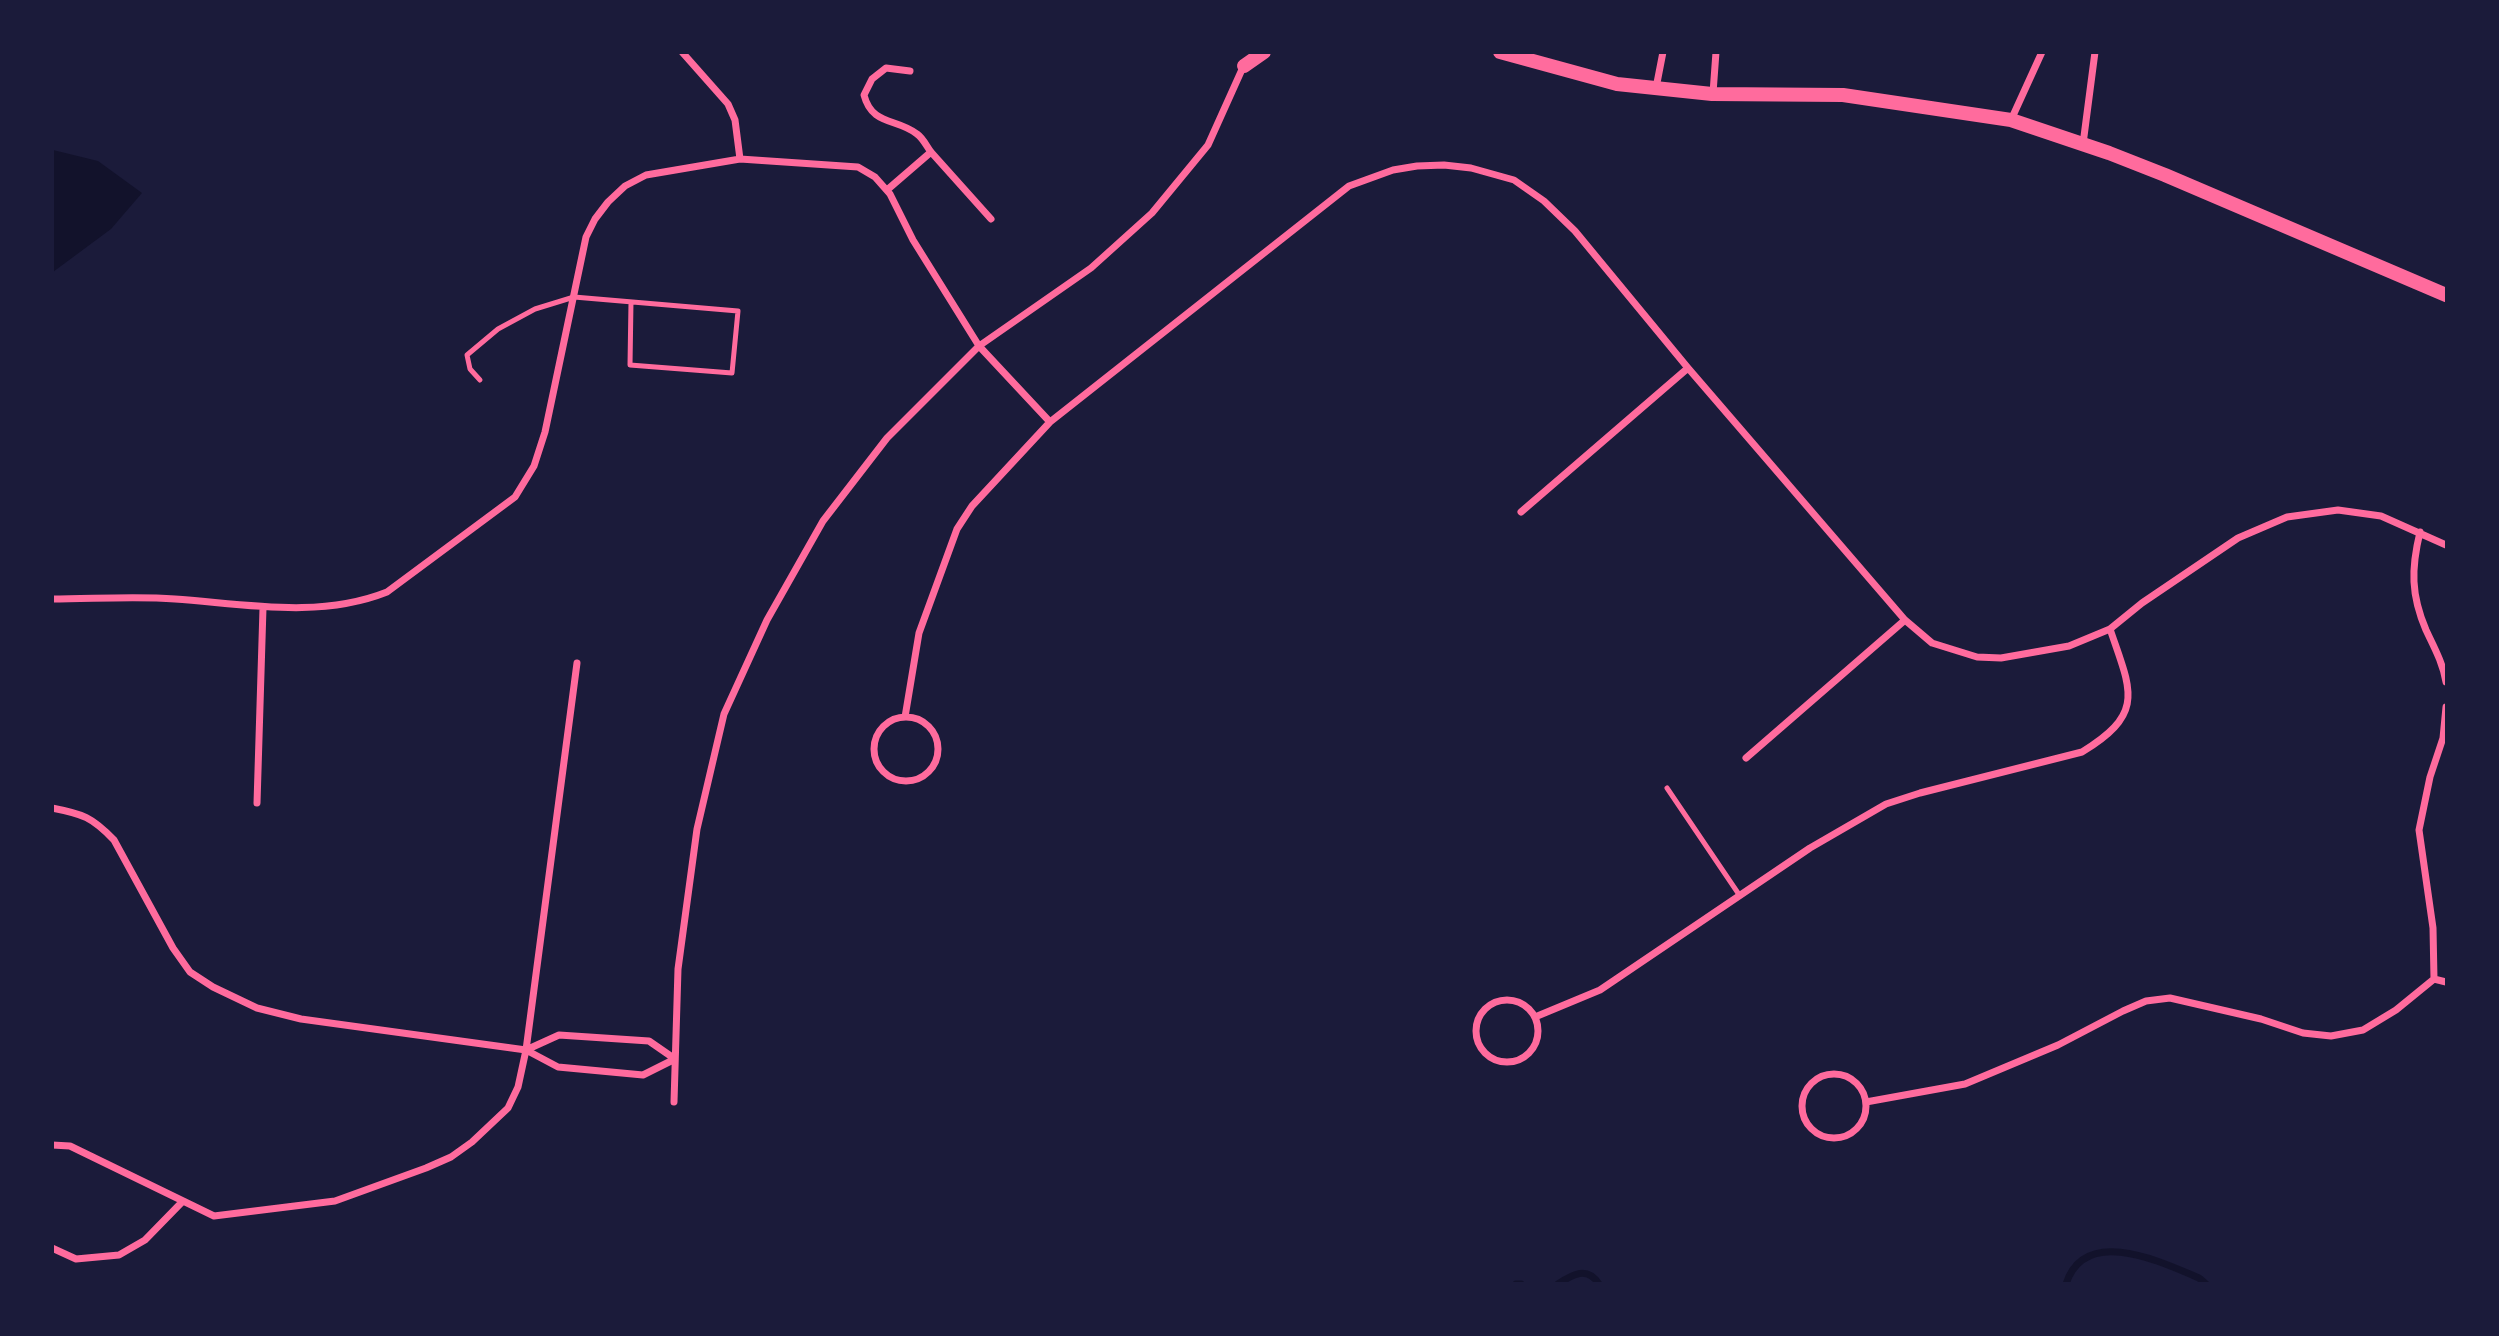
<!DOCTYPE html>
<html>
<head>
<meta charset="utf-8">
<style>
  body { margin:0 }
  #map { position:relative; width:2499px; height:1336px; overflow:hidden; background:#1b1b3a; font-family:"Work Sans",sans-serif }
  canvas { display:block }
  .frame { position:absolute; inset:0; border:54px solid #1b1b3a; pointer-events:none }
</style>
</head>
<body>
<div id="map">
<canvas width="2499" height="1336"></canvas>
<div class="frame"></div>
</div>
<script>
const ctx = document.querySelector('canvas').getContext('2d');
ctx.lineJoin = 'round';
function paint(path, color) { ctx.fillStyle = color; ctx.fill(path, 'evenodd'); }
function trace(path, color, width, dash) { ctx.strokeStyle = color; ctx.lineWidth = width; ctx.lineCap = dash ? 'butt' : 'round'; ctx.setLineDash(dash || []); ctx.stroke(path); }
paint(new Path2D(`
  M 53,150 L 98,161 L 142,193 L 111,229 L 53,272 Z`), '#12122b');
trace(new Path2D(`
  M 1516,1284 L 1521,1284
  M 1558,1284 C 1573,1274 1587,1266 1599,1284
  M 2066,1284 C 2085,1225 2161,1262 2199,1278 L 2206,1284`), '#12122b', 7);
trace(new Path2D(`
  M 480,380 L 470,369 L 467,355 L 498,329 L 535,309 L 574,297 L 738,311 L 732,373 L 630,365 L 631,302
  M 1667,788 L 1740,896`), '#ff6b9d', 5);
trace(new Path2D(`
  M 682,52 L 728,104 L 735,120 L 740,159
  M 1656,88 L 1663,52
  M 1713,93 L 1716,52
  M 2011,120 L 2042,52
  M 2083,144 L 2095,52
  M 931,152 L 991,219
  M 887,190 L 931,152 C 927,147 923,138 917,134 C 897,118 872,126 864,95 L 872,79 L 886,68 L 910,71
  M 1521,512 L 1688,368
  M 2420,532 C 2411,569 2411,595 2426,630 C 2434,647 2443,663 2446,682
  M 52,599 C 93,599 135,596 175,599 C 245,604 319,619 387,592 L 515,497 L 534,466 L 545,432 L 586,237 L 595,219 L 608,202 L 625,186 L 646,175 L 740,159 L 858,167 L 875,177 L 890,194 L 913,240 L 979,346 L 1050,422 L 1349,186 L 1393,170 L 1417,166 L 1444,165 L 1471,168 L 1514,180 L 1544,201 L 1575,231 L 1688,368 L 1905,620 L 1932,643 L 1977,657 L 2001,658 L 2069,646 L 2110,629 L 2142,603 L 2238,538 L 2287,517 L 2338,510 L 2381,516 L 2446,545
  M 905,717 L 919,633 L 957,529 L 972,506 L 1050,422
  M874 749a32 32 0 1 1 64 0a32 32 0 1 1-64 0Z
  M 1746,758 L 1905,620
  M 257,803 L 263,608
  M 52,808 C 83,814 92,817 114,840 L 173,948 L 190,972 L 213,987 L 257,1008 L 301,1019 L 526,1050 L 558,1067 L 643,1075 L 675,1059 L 649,1041 L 559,1035 L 526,1050
  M 2434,979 L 2433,928 L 2419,830 L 2430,777 L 2443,738 L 2446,707
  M1476 1031a31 31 0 1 1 62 0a31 31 0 1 1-62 0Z
  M 1535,1017 L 1600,990 L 1810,848 L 1886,804 L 1920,793 L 2082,752 C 2146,713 2131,691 2110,629
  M1802 1106a32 32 0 1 1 64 0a32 32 0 1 1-64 0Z
  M 674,1102 L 678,969 L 697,829 L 724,714 L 767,620 L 823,521 L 887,438 L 979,346 L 1091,268 L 1152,213 L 1208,145 L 1244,65
  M 1866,1102 L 1965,1084 L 2058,1045 L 2123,1011 L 2146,1001 L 2170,998 L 2261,1019 L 2303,1033 L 2331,1036 L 2363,1030 L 2396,1010 L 2434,979 L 2446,982
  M 52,1145 L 70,1146 L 214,1216 L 335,1201 L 426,1168 L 451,1157 L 472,1142 L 508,1108 L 518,1087 L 526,1050 L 577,663
  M 52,1248 L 76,1259 L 119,1255 L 145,1240 L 183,1201`), '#ff6b9d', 7);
trace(new Path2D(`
  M 1500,52 L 1617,84 L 1712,94 L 1843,95 L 2011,120 L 2109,153 L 2165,175 L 2446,295
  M 1244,66 L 1264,52`), '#ff6b9d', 14);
</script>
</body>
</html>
